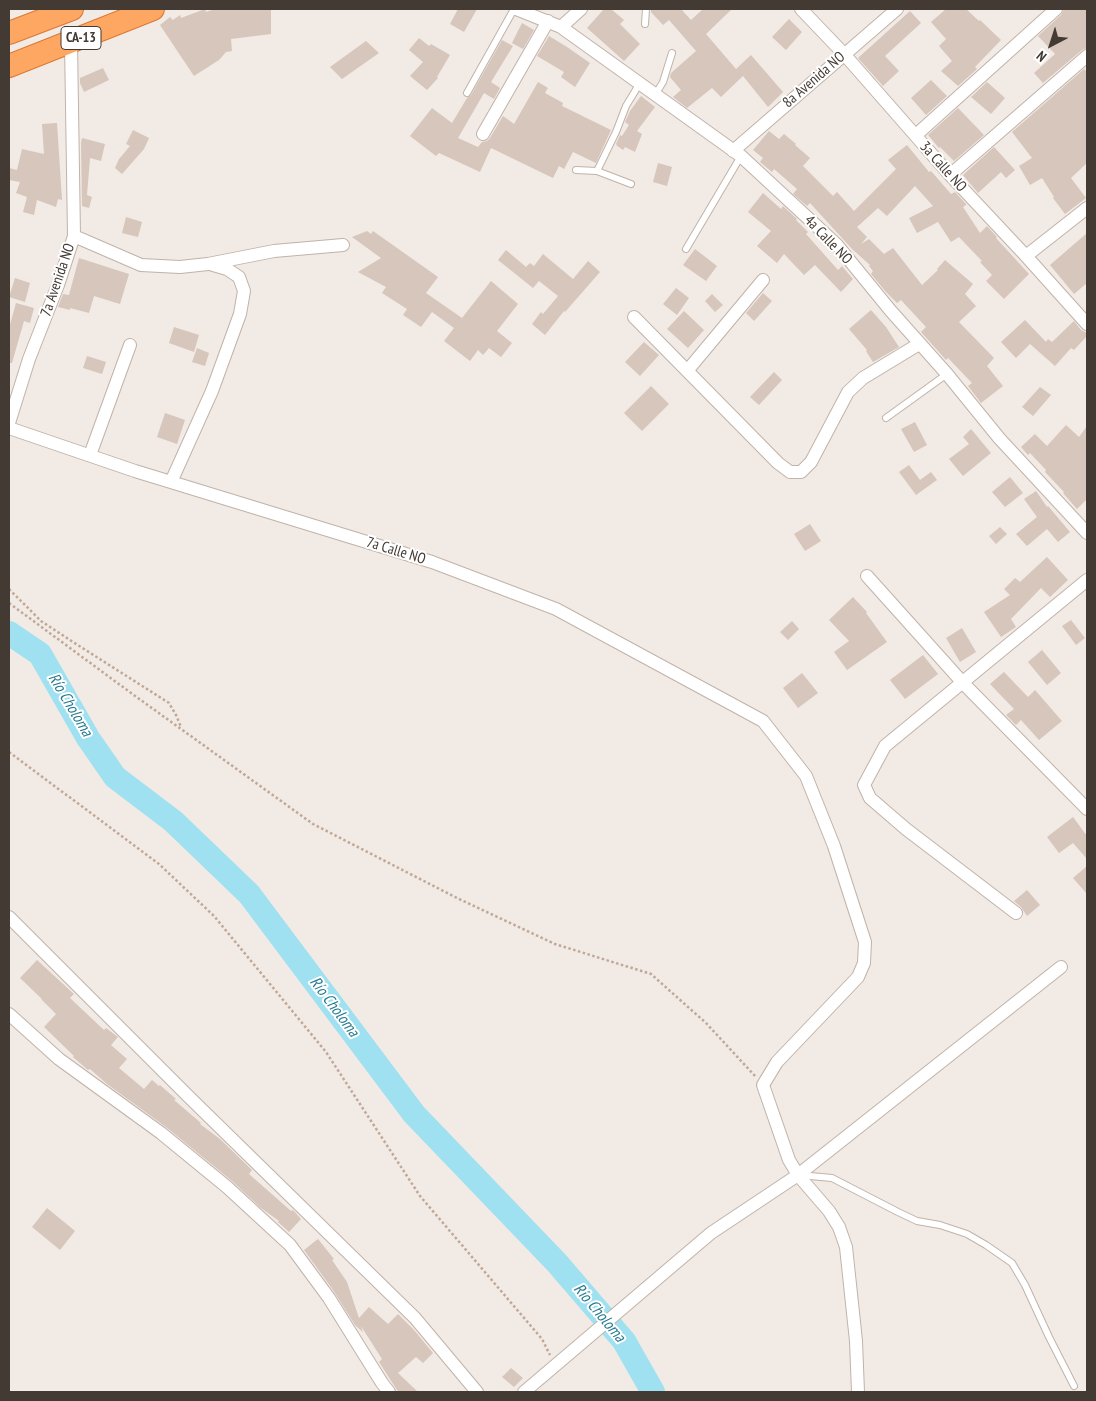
<!DOCTYPE html>
<html>
<head>
<meta charset="utf-8">
<style>
  body { margin:0 }
  #map { position:relative; width:1096px; height:1401px; overflow:hidden; background:#f2eae4; font-family:"PT Sans Narrow",sans-serif }
  canvas { display:block }
  .frame { position:absolute; inset:0; border:10px solid #443a34; pointer-events:none }
  .north { position:absolute; left:1026px; top:20px; width:50px; height:50px; -webkit-text-stroke:4px #fff; paint-order:stroke; rotate:220deg; font-size:14px; font-weight:700; line-height:20px; text-align:center; color:#443a34 }
  .north::after { content:''; display:block; margin:auto; width:18px; height:22px; background:#443a34; clip-path:polygon(50% 0,100% 100%,50% 72%,0 100%) }
</style>
</head>
<body>
<div id="map">
<canvas width="1096" height="1401"></canvas>
<div class="frame"></div>
<div class="north">N</div>
</div>
<script>
const ctx = document.querySelector('canvas').getContext('2d');
ctx.lineJoin = 'round';
function trace(path, color, width, dash) { ctx.strokeStyle = color; ctx.lineWidth = width; ctx.lineCap = dash ? 'butt' : 'round'; ctx.setLineDash(dash || []); ctx.stroke(path); }
function paint(path, color) { ctx.fillStyle = color; ctx.fill(path, 'evenodd'); }
function drawText(font, color, halo, rows, align = 'center') {
  ctx.font = font + ' "PT Sans Narrow",sans-serif'; ctx.lineWidth = 4; ctx.setLineDash([]); ctx.textBaseline = 'middle'; ctx.strokeStyle = halo; ctx.fillStyle = color; for (const [text, x, y, turn = 0] of rows) {
    ctx.save(); ctx.translate(x, y); ctx.rotate((+turn || 0) * Math.PI / 180); ctx.textAlign = isNaN(turn) ? turn : align; if (halo) ctx.strokeText(text, 0, 0); ctx.fillText(text, 0, 0); ctx.restore();
  }
}
trace(new Path2D(`
  M 9,633 L 40,654 L 88,738 L 115,777 L 173,821 L 249,894 L 414,1114 L 557,1263 L 624,1341 L 653,1392`), '#9fe1f0', 24);
paint(new Path2D(`
  M 205,9 L 206,12 L 215,9 L 271,9 L 271,34 L 231,39 L 232,51 L 226,52 L 219,60 L 194,76 L 160,25 L 170,17 L 173,20 L 180,15 L 181,18 Z
  M 458,9 L 477,9 L 464,32 L 450,24 Z
  M 604,9 L 611,9 L 624,20 L 620,24 L 640,44 L 624,61 L 587,28 Z
  M 651,9 L 681,9 L 691,20 L 703,9 L 732,9 L 706,34 L 736,69 L 751,55 L 783,92 L 768,107 L 743,76 L 721,97 L 712,88 L 687,108 L 673,97 L 681,90 L 670,77 L 671,73 L 696,51 L 669,20 L 663,25 L 651,12 Z
  M 946,9 L 966,9 L 979,21 L 980,20 L 1001,40 L 975,67 L 977,69 L 958,86 L 941,71 L 952,61 L 939,46 L 946,39 L 931,22 Z
  M 1064,9 L 1087,9 L 1087,48 L 1082,50 L 1043,83 L 1034,73 L 1055,54 L 1038,36 L 1061,15 Z
  M 910,11 L 921,23 L 885,56 L 899,71 L 883,86 L 858,58 Z
  M 789,19 L 802,32 L 786,50 L 772,37 Z
  M 522,23 L 534,30 L 523,49 L 512,43 Z
  M 549,36 L 567,47 L 590,63 L 575,87 L 561,77 L 564,72 L 537,56 Z
  M 419,38 L 429,46 L 431,44 L 450,55 L 437,77 L 438,78 L 427,90 L 410,76 L 423,62 L 409,50 Z
  M 502,40 L 513,46 L 491,82 L 500,88 L 494,99 L 484,93 L 458,138 L 478,147 L 482,142 L 487,141 L 490,138 L 503,116 L 514,124 L 538,82 L 548,88 L 545,93 L 563,103 L 562,106 L 611,130 L 596,163 L 573,152 L 564,169 L 559,166 L 553,178 L 491,148 L 480,172 L 439,153 L 436,156 L 410,136 L 432,108 L 452,123 L 467,98 L 471,95 Z
  M 366,41 L 379,53 L 342,79 L 330,67 Z
  M 103,68 L 109,80 L 84,92 L 80,83 L 80,78 Z
  M 1084,69 L 1087,72 L 1087,163 L 1071,178 L 1086,198 L 1065,214 L 1053,198 L 1054,197 L 1042,178 L 1030,185 L 1019,166 L 1032,158 L 1012,132 Z
  M 931,80 L 947,96 L 926,115 L 911,98 Z
  M 987,82 L 1005,98 L 991,114 L 971,97 Z
  M 641,96 L 655,107 L 637,131 L 642,134 L 635,152 L 625,147 L 623,150 L 616,145 L 617,144 L 616,144 L 620,135 L 622,136 L 629,125 L 625,122 L 630,111 Z
  M 958,108 L 984,135 L 954,161 L 940,147 L 939,148 L 928,135 Z
  M 57,123 L 62,200 L 58,199 L 56,207 L 37,200 L 34,215 L 23,212 L 27,197 L 16,193 L 20,182 L 9,180 L 9,168 L 17,170 L 22,149 L 44,154 L 42,124 Z
  M 133,130 L 149,138 L 144,149 L 122,174 L 115,168 L 119,159 L 130,146 L 126,144 Z
  M 769,131 L 779,139 L 784,134 L 796,144 L 795,145 L 810,158 L 803,166 L 833,196 L 837,192 L 854,211 L 896,169 L 888,160 L 907,145 L 929,172 L 931,171 L 951,194 L 955,192 L 966,204 L 966,205 L 963,207 L 980,233 L 987,226 L 997,237 L 996,238 L 1029,274 L 1004,299 L 986,281 L 992,275 L 980,262 L 982,261 L 959,237 L 951,242 L 938,222 L 917,233 L 909,218 L 933,206 L 915,186 L 887,216 L 878,208 L 857,227 L 867,237 L 861,244 L 869,239 L 884,254 L 893,248 L 922,285 L 938,270 L 937,269 L 945,260 L 973,284 L 965,294 L 976,306 L 959,322 L 994,358 L 987,366 L 1003,386 L 981,403 L 968,386 L 972,383 L 948,358 L 946,360 L 921,332 L 926,327 L 901,300 L 897,303 L 886,292 L 871,274 L 873,271 L 869,266 L 870,265 L 852,249 L 810,203 L 807,206 L 793,194 L 797,189 L 774,169 L 772,172 L 760,162 L 763,158 L 753,150 Z
  M 82,138 L 105,144 L 101,161 L 90,158 L 87,195 L 92,197 L 89,208 L 82,206 L 81,143 Z
  M 994,147 L 1015,170 L 1006,178 L 1001,172 L 978,193 L 963,175 Z
  M 658,163 L 672,167 L 667,186 L 653,182 Z
  M 763,193 L 781,209 L 783,206 L 797,219 L 796,220 L 808,232 L 806,234 L 838,270 L 842,266 L 853,279 L 841,292 L 815,265 L 804,275 L 784,254 L 777,263 L 757,246 L 771,231 L 748,212 Z
  M 126,217 L 142,222 L 138,237 L 122,233 Z
  M 367,231 L 371,234 L 373,231 L 438,277 L 426,293 L 462,318 L 491,281 L 518,304 L 497,331 L 512,343 L 501,357 L 489,348 L 483,355 L 478,350 L 470,361 L 444,341 L 454,328 L 432,312 L 421,327 L 403,315 L 407,309 L 382,293 L 386,287 L 358,272 L 381,258 L 352,237 Z
  M 1087,233 L 1087,283 L 1074,294 L 1050,265 Z
  M 695,249 L 717,266 L 706,281 L 683,265 Z
  M 506,250 L 526,267 L 530,263 L 534,266 L 543,254 L 573,279 L 588,261 L 600,272 L 565,312 L 564,311 L 545,335 L 532,324 L 541,312 L 543,314 L 558,296 L 539,281 L 533,288 L 498,260 Z
  M 79,258 L 129,274 L 120,304 L 94,296 L 89,313 L 70,308 L 70,310 L 58,307 L 63,294 L 69,295 Z
  M 15,278 L 30,283 L 25,302 L 9,297 Z
  M 676,288 L 689,298 L 677,315 L 663,304 Z
  M 763,293 L 772,301 L 754,321 L 746,313 Z
  M 712,294 L 723,305 L 715,312 L 705,301 Z
  M 16,303 L 34,308 L 30,323 L 24,321 L 12,363 L 9,363 L 9,328 Z
  M 871,310 L 886,327 L 899,347 L 873,362 L 866,351 L 867,350 L 849,329 Z
  M 684,311 L 704,330 L 688,348 L 667,329 Z
  M 1025,320 L 1046,342 L 1048,339 L 1052,342 L 1074,321 L 1081,330 L 1087,333 L 1087,336 L 1074,350 L 1071,348 L 1055,366 L 1030,344 L 1016,358 L 1001,342 Z
  M 174,327 L 199,335 L 194,352 L 169,343 Z
  M 644,342 L 659,355 L 640,376 L 625,362 Z
  M 197,348 L 209,353 L 205,366 L 192,362 Z
  M 87,356 L 106,362 L 102,374 L 83,368 Z
  M 774,372 L 782,380 L 759,405 L 750,397 Z
  M 651,386 L 669,404 L 642,431 L 624,413 Z
  M 1040,387 L 1051,395 L 1033,416 L 1022,407 Z
  M 165,413 L 185,420 L 177,444 L 157,437 Z
  M 915,422 L 927,445 L 914,452 L 901,429 Z
  M 1066,425 L 1079,437 L 1087,426 L 1087,499 L 1077,509 L 1063,493 L 1064,492 L 1045,472 L 1046,470 L 1030,453 L 1028,455 L 1021,447 L 1035,434 L 1047,446 Z
  M 971,429 L 991,453 L 963,476 L 949,459 L 969,444 L 963,437 Z
  M 909,465 L 920,480 L 931,472 L 937,480 L 916,495 L 899,472 Z
  M 1010,477 L 1023,493 L 1005,507 L 992,492 Z
  M 1036,491 L 1047,507 L 1048,506 L 1070,532 L 1058,542 L 1047,529 L 1027,546 L 1016,534 L 1037,517 L 1024,499 Z
  M 810,524 L 821,541 L 805,551 L 794,534 Z
  M 1000,527 L 1007,534 L 996,544 L 989,536 Z
  M 1047,557 L 1068,580 L 1050,597 L 1041,588 L 1011,619 L 1016,627 L 1001,637 L 984,612 L 1010,595 L 1004,589 L 1015,578 L 1020,582 Z
  M 853,597 L 867,612 L 866,613 L 887,642 L 847,670 L 834,652 L 849,641 L 829,620 Z
  M 1071,620 L 1085,638 L 1076,645 L 1062,626 Z
  M 792,621 L 799,629 L 788,640 L 780,632 Z
  M 962,628 L 976,652 L 960,662 L 946,638 Z
  M 1042,650 L 1061,673 L 1047,685 L 1028,662 Z
  M 923,655 L 938,674 L 905,699 L 890,680 Z
  M 1004,672 L 1028,697 L 1035,690 L 1062,721 L 1039,740 L 1021,720 L 1016,725 L 1006,715 L 1014,709 L 990,684 Z
  M 802,673 L 818,693 L 798,708 L 783,688 Z
  M 1073,817 L 1087,836 L 1087,859 L 1073,843 L 1059,853 L 1047,837 Z
  M 1087,866 L 1087,894 L 1073,878 Z
  M 1027,890 L 1040,905 L 1027,916 L 1021,907 L 1014,901 Z
  M 37,960 L 74,994 L 70,998 L 104,1030 L 106,1028 L 118,1037 L 111,1045 L 127,1059 L 119,1068 L 144,1089 L 152,1080 L 159,1086 L 160,1085 L 176,1099 L 174,1100 L 201,1123 L 200,1124 L 220,1139 L 252,1170 L 249,1174 L 291,1211 L 292,1210 L 294,1211 L 301,1219 L 289,1232 L 278,1222 L 279,1221 L 261,1208 L 232,1181 L 166,1127 L 107,1084 L 90,1069 L 88,1070 L 73,1057 L 74,1056 L 44,1027 L 56,1014 L 41,999 L 42,999 L 20,978 Z
  M 47,1208 L 75,1231 L 60,1250 L 32,1227 Z
  M 318,1239 L 334,1259 L 332,1260 L 347,1282 L 359,1318 L 369,1307 L 388,1324 L 398,1314 L 414,1330 L 433,1353 L 423,1363 L 416,1357 L 398,1373 L 418,1392 L 399,1392 L 397,1390 L 379,1362 L 382,1359 L 361,1326 L 363,1332 L 355,1325 L 333,1290 L 304,1250 Z
  M 511,1368 L 523,1378 L 514,1387 L 502,1377 Z`), '#d6c6bc');
const lane = new Path2D(`
  M 645,24 L 646,9
  M 467,93 L 514,9
  M 655,95 L 663,82 L 672,53
  M 576,170 L 597,171 L 616,132 L 626,106 L 640,83
  M 597,171 L 631,184
  M 686,249 L 741,156
  M 886,418 L 947,374
  M 799,1175 L 832,1178 L 898,1212 L 917,1221 L 940,1225 L 967,1234 L 986,1245 L 1012,1263 L 1025,1285 L 1049,1337 L 1074,1386`);
const street = new Path2D(`
  M 516,9 L 561,27 L 741,156 L 837,245 L 890,310 L 947,374 L 999,438 L 1087,533
  M 801,9 L 844,54 L 950,175 L 1026,256 L 1087,324
  M 561,27 L 581,9
  M 483,134 L 548,21
  M 916,135 L 1056,9
  M 733,151 L 897,9
  M 950,175 L 1087,56
  M 74,236 L 141,265 L 180,267 L 208,264 L 274,251 L 343,245
  M 1026,256 L 1087,208
  M 634,317 L 778,463 L 790,472 L 801,472 L 811,462 L 848,392 L 863,378 L 919,344
  M 687,371 L 763,280
  M 9,423 L 29,359 L 58,285 L 74,236 L 71,42
  M 9,428 L 135,471 L 432,562 L 556,609 L 763,721 L 806,776 L 834,846 L 865,942 L 864,963 L 858,977 L 777,1062 L 763,1085 L 789,1160 L 798,1175 L 829,1211 L 839,1227 L 846,1247 L 856,1341 L 858,1392
  M 90,455 L 130,345
  M 171,482 L 212,391 L 240,314 L 244,291 L 239,277 L 227,269 L 213,265
  M 867,576 L 963,683 L 1087,809
  M 1016,913 L 906,829 L 870,798 L 864,785 L 885,746 L 1087,580
  M 9,917 L 189,1097 L 415,1318 L 477,1392
  M 9,1014 L 59,1059 L 161,1133 L 227,1187 L 290,1245 L 329,1298 L 382,1383 L 389,1392
  M 524,1392 L 711,1233 L 798,1175 L 1061,967`);
const highway = new Path2D(`
  M 9,33 L 72,9
  M 9,66 L 153,9`);
trace(lane, '#c0b3a9', 8);
trace(street, '#c0b3a9', 14);
trace(highway, '#dd7732', 24);
trace(new Path2D(`
  M 9,589 L 41,621 L 73,642 L 169,703 L 176,715 L 181,727
  M 9,603 L 131,693 L 313,824 L 457,898 L 555,944 L 651,974 L 706,1023 L 755,1076
  M 9,752 L 159,864 L 214,916 L 326,1052 L 420,1196 L 542,1339 L 550,1355`), '#bfa897', 2.5, [2.5, 2.5]);
trace(lane, '#fff', 6);
trace(street, '#fff', 12);
trace(highway, '#fea762', 22);
for (const [x, y, w] of [
  [81,38,40]
]) { const box = new Path2D(); box.roundRect(x - w / 2, y - 11.5, w, 23, 4); ctx.fillStyle = '#fff'; ctx.fill(box); trace(box, '#443a34', 1); }
drawText('bold 14px', '#443a34', null, [
  ["CA-13",81,38]
]);
drawText('15px', '#443a34', '#fff', [
  ["8a Avenida NO",814,80,-41],
  ["3a Calle NO",943,167,48],
  ["4a Calle NO",828,240,46],
  ["7a Avenida NO",58,280,-71],
  ["7a Calle NO",396,551,17]
]);
drawText('italic 16px', '#277b8f', '#fff', [
  ["Río Choloma",70,705,59],
  ["Río Choloma",334,1007,53],
  ["Río Choloma",599,1313,50]
]);
</script>
</body>
</html>
